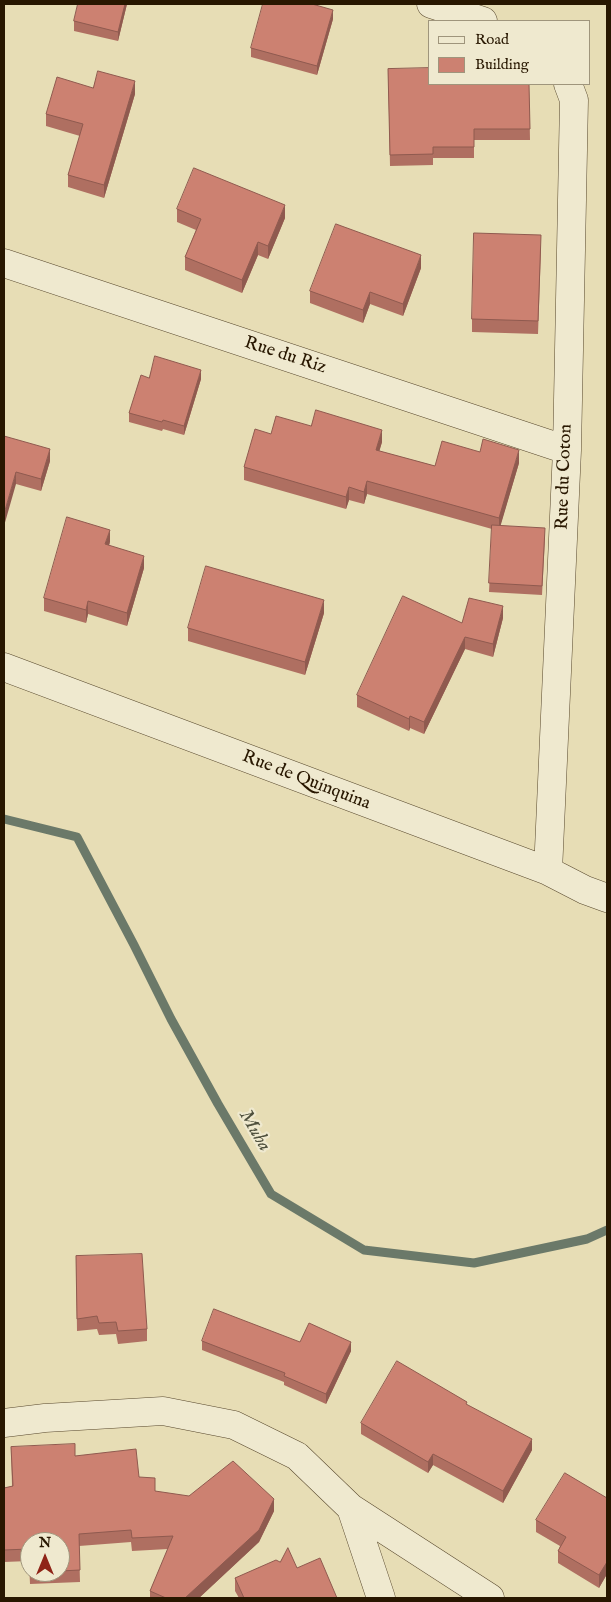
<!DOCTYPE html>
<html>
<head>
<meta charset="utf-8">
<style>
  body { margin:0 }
  #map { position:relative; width:611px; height:1602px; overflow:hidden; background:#e7ddb5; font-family:"IM FELL English",serif }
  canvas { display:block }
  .frame { position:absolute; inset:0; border:5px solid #281700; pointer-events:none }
  .legend { position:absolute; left:428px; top:20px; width:162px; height:65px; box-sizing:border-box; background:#efe9cf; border:1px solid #9f957c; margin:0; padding:6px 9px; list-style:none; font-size:15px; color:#281700 }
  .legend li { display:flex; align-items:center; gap:10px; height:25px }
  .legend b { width:25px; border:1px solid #9f957c }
  .north { position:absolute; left:20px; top:1532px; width:50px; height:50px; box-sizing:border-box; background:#efe9cf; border:1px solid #9f957c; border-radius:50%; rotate:0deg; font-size:14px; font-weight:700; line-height:20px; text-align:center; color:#281700 }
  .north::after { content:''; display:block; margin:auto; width:18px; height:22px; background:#8f2418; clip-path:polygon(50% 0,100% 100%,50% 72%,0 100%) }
</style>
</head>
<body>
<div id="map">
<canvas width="611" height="1602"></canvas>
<div class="frame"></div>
<ul class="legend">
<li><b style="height:6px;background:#efe9cf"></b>Road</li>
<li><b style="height:14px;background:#cc8171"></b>Building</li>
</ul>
<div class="north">N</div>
</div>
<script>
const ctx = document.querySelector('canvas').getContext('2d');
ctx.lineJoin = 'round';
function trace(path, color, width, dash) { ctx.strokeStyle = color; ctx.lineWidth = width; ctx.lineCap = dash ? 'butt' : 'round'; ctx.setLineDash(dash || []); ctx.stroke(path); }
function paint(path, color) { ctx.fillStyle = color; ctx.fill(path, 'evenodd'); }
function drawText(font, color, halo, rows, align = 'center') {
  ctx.font = font + ' "IM FELL English",serif'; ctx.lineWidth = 4.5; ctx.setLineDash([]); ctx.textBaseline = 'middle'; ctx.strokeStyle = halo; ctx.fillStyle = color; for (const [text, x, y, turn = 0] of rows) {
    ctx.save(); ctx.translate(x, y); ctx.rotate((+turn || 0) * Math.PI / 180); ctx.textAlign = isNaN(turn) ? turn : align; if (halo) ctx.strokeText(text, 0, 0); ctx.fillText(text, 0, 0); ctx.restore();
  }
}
trace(new Path2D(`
  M 4,819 L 77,837 L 134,945 L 171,1019 L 218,1104 L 271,1194 L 364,1250 L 474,1263 L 587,1239 L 607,1230`), '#6b7969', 9);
const minor = new Path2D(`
  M 431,4 L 483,21
  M 4,263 L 567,450
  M 4,667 L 548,871 L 585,890 L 607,898
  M 548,871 L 567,450 L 574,100 L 568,84
  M 4,1423 L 45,1418 L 163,1411 L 234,1425 L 297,1456 L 351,1508 L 381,1598
  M 351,1508 L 490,1598`);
trace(minor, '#58482d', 29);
trace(minor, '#efe9cf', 28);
paint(new Path2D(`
  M 78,4 L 127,4 L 118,41 L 74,31 L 74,21 Z
  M 333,19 L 317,75 L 251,57 L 251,48 Z
  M 388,69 L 507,84 L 529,84 L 530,140 L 474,140 L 474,158 L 433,158 L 433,165 L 390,166 Z
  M 93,88 L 135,94 L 104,198 L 68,187 L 68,175 L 80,136 L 46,126 L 46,114 Z
  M 177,209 L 285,218 L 268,259 L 258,255 L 242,293 L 185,270 L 185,257 L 196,230 L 177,222 Z
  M 541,248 L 538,334 L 472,332 L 472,319 Z
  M 421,268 L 403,316 L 370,304 L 363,323 L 310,303 L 310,291 Z
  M 149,378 L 201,379 L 184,435 L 163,429 L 162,431 L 129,422 L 129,413 Z
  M 311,426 L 382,442 L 379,451 L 435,466 L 519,463 L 500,526 L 545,537 L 542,595 L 489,592 L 492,529 L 367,494 L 364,504 L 349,500 L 346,509 L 244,480 L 244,467 Z
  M 4,436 L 50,461 L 41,491 L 16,484 Z
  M 110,542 L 109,545 L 144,568 L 127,626 L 88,614 L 86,623 L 44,611 L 44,598 Z
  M 324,613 L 305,675 L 188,641 L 188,628 Z
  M 503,618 L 493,657 L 465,649 L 424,734 L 410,728 L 409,731 L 357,707 L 357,695 L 462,623 Z
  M 76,1256 L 147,1329 L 147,1341 L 118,1344 L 116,1334 L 99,1335 L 97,1329 L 77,1331 Z
  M 202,1341 L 300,1342 L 351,1351 L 326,1404 L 284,1385 L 284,1382 L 202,1350 Z
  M 467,1405 L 532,1450 L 503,1503 L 433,1465 L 428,1473 L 361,1434 L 361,1423 Z
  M 11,1447 L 75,1456 L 139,1477 L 155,1492 L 274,1511 L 259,1542 L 199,1598 L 150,1598 L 150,1591 L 168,1549 L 132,1551 L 131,1542 L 79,1546 L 80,1582 L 30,1584 L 29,1561 L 4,1562 L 4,1488 L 12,1486 ZM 30,1542 L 60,1542 L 60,1572 L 30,1572 Z
  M 607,1498 L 607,1574 L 599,1588 L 558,1563 L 558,1551 L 560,1546 L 536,1532 L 536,1520 Z
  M 280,1562 L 297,1568 L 337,1598 L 239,1598 L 235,1591 L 235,1578 Z`), '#af6f61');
paint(new Path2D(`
  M 125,4 L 127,4 L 118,41 L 118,32 Z
  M 333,10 L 333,19 L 317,75 L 317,66 Z
  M 135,81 L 135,94 L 104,198 L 104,185 Z
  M 285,205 L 285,218 L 268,259 L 268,246 Z
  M 258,242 L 258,255 L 242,293 L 242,280 Z
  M 421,255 L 421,268 L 403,316 L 403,304 Z
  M 370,292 L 370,304 L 363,323 L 363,310 Z
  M 201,370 L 201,379 L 184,435 L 184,426 Z
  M 382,430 L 382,442 L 376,463 L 376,450 Z
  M 50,449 L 50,461 L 41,491 L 41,479 Z
  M 519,450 L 519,463 L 499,531 L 499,518 Z
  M 16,472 L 16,484 L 4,526 L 4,514 Z
  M 367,481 L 367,494 L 364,504 L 364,492 Z
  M 349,487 L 349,500 L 346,509 L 346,497 Z
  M 110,530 L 110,542 L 105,557 L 105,544 Z
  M 144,556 L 144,568 L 127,626 L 127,613 Z
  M 324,600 L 324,613 L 305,675 L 305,662 Z
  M 88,601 L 88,614 L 86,623 L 86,610 Z
  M 503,606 L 503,618 L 493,657 L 493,644 Z
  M 465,637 L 465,649 L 424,734 L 424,722 Z
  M 410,716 L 410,728 L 409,731 L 409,719 Z
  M 351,1342 L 351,1351 L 326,1404 L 326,1394 Z
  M 532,1439 L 532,1450 L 503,1503 L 503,1491 Z
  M 433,1454 L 433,1465 L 428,1473 L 428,1462 Z
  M 274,1499 L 274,1511 L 259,1542 L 199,1598 L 185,1598 Z
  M 607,1562 L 607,1574 L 599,1588 L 599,1575 Z`), '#8f5a4f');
const building = new Path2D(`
  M 78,4 L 125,4 L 118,32 L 74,21 Z
  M 263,4 L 312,4 L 333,10 L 317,66 L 251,48 Z
  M 430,68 L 430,84 L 529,84 L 530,129 L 474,129 L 474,147 L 433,147 L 433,154 L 390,155 L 388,69 Z
  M 98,71 L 135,81 L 104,185 L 68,175 L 83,124 L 46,114 L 57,77 L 93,88 Z
  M 194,168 L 285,205 L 268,246 L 258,242 L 242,280 L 185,257 L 201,219 L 177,209 Z
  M 336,224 L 421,255 L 403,304 L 370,292 L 363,310 L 310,291 Z
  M 474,233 L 541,235 L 538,321 L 472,319 Z
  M 155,356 L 201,370 L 184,426 L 163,420 L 162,422 L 129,413 L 141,375 L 149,378 Z
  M 316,410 L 382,430 L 376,450 L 435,466 L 442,441 L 480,452 L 483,439 L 519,450 L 499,518 L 367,481 L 364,492 L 349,487 L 346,497 L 244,467 L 255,429 L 271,434 L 276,416 L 311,426 Z
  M 4,436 L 50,449 L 41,479 L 16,472 L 4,514 Z
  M 67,517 L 110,530 L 105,544 L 144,556 L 127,613 L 88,601 L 86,610 L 44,598 Z
  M 492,525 L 545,528 L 542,586 L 489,583 Z
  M 206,566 L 324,600 L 305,662 L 188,628 Z
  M 403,596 L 462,623 L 469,598 L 503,606 L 493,644 L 465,637 L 424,722 L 410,716 L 409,719 L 357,695 Z
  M 142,1254 L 147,1329 L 118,1331 L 116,1322 L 99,1323 L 97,1316 L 77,1319 L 76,1256 Z
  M 214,1309 L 300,1342 L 309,1323 L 351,1342 L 326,1394 L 284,1376 L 285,1373 L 202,1341 Z
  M 397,1361 L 467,1402 L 466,1404 L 532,1439 L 503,1491 L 433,1454 L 428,1462 L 361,1423 Z
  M 75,1444 L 75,1456 L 136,1449 L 139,1477 L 155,1478 L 155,1491 L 189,1496 L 233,1461 L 274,1499 L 259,1530 L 185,1598 L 166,1598 L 150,1591 L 173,1536 L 132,1538 L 131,1530 L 79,1534 L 80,1570 L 60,1571 L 60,1542 L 30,1542 L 30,1565 L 29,1549 L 4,1550 L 4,1488 L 13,1486 L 11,1447 Z
  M 565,1473 L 607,1498 L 607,1562 L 599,1575 L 558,1551 L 566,1537 L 536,1520 Z
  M 288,1548 L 297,1568 L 320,1558 L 337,1598 L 244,1598 L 235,1578 L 276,1560 L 280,1562 Z`);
paint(building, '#cc8171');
trace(building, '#8f5a4f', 1);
drawText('18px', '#281700', '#efe9cf', [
  ["Rue du Riz",285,356,18],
  ["Rue du Coton",565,477,-88],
  ["Rue de Quinquina",306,781,21]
]);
drawText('italic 19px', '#4f503d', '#efe9cf', [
  ["Muha",254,1131,60]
]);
</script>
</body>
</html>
